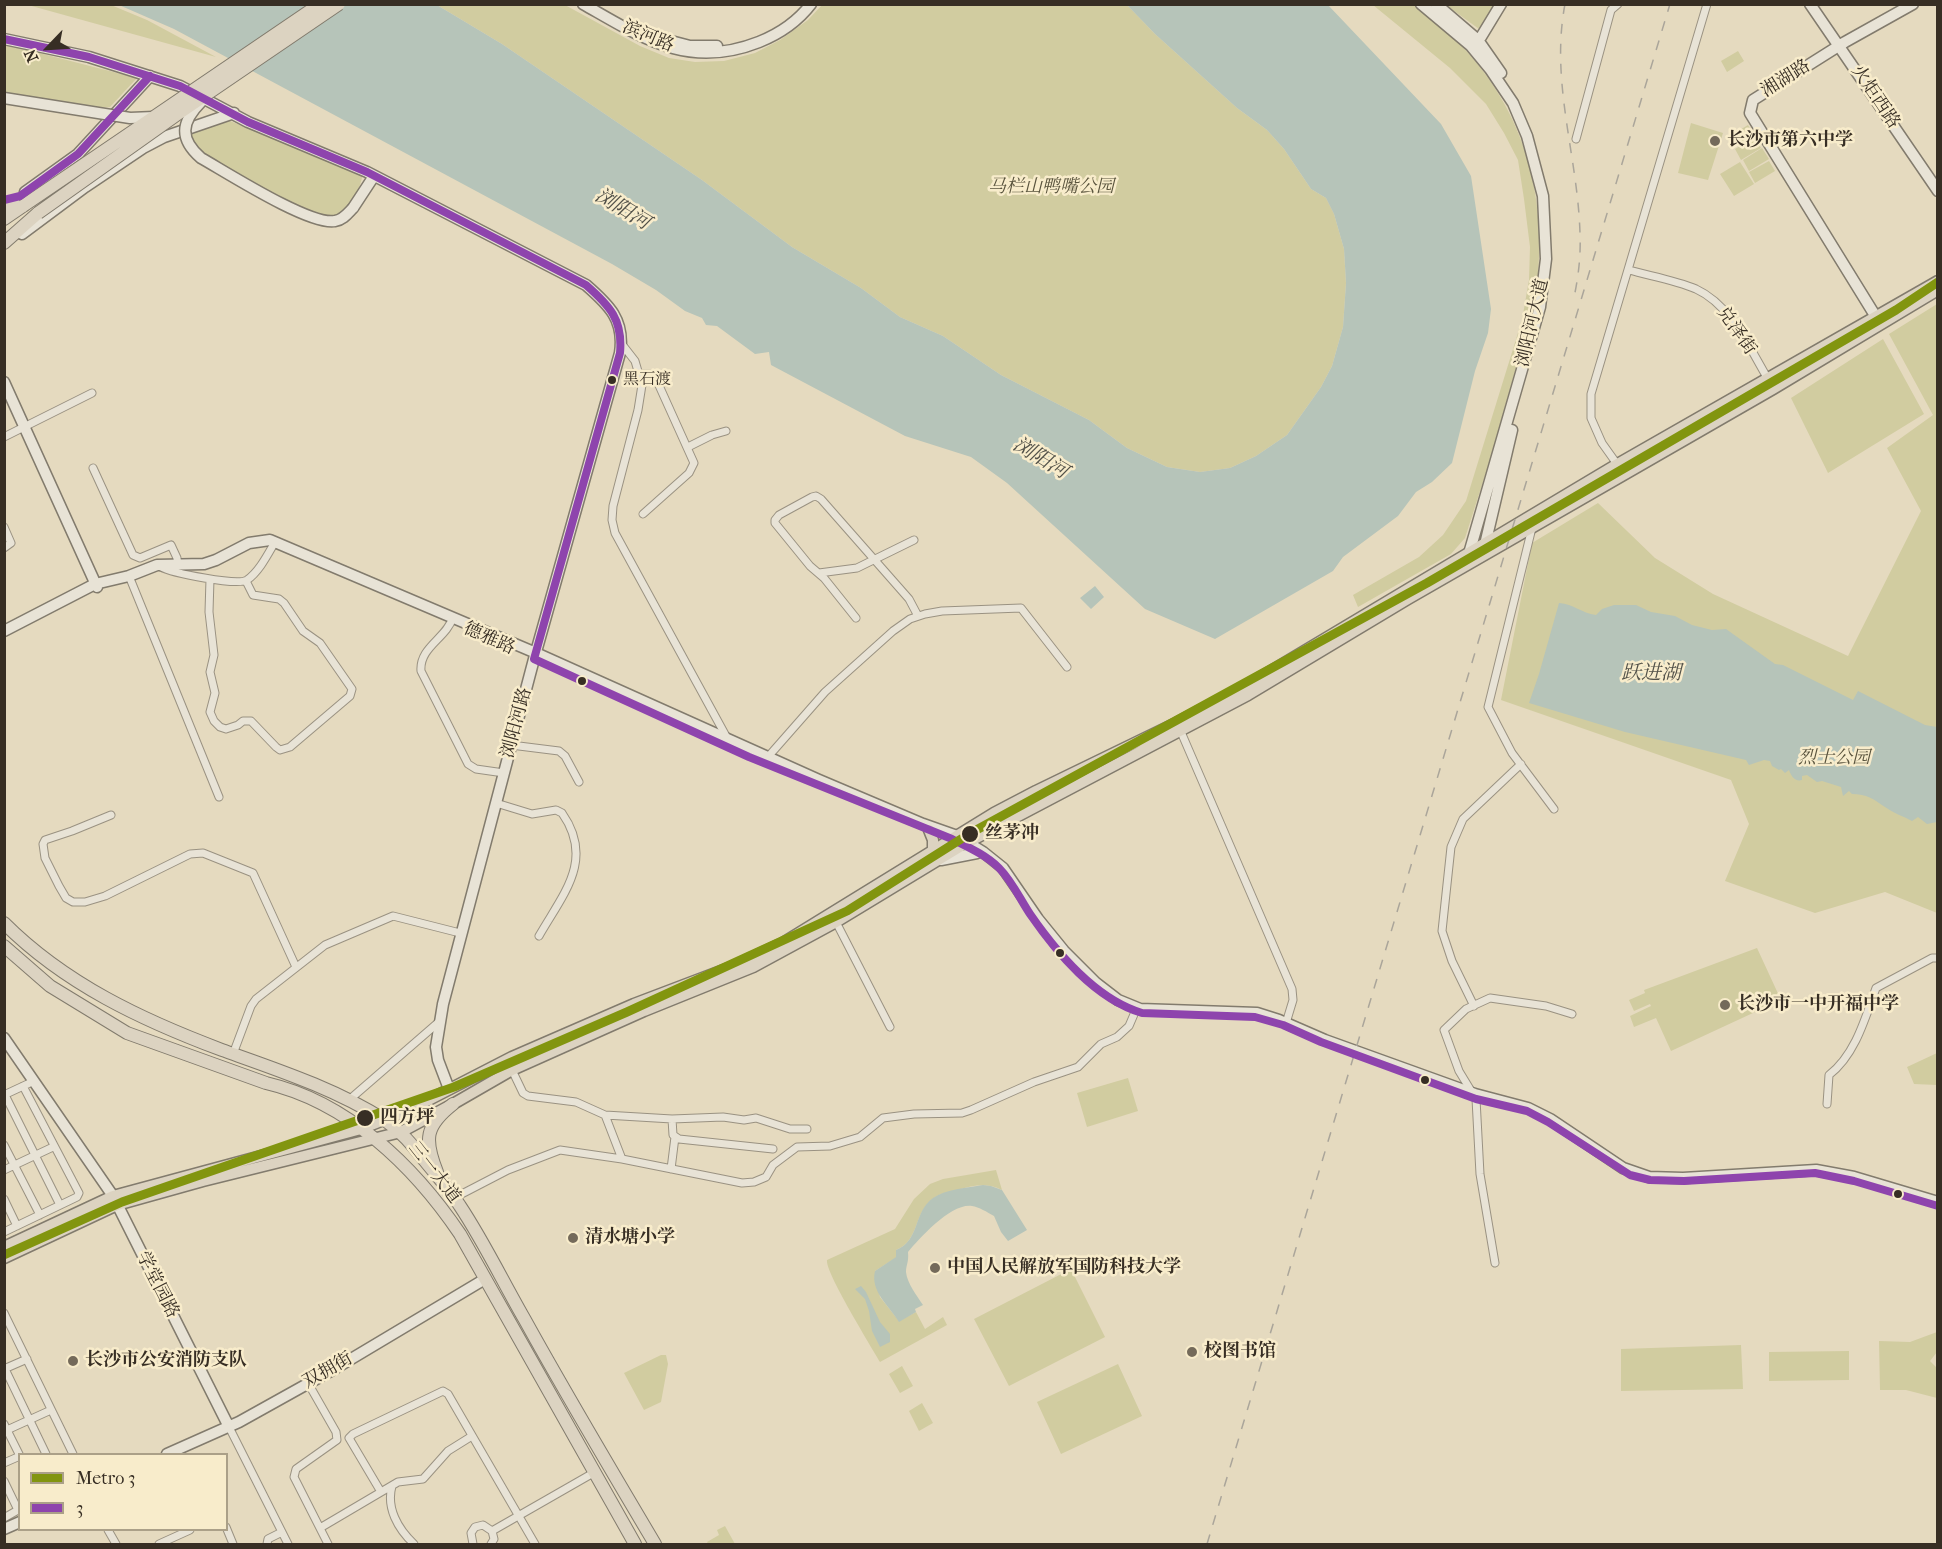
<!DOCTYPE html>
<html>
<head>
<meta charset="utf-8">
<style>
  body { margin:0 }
  #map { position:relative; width:1942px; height:1549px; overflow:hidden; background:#e5dabf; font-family:"IM FELL French Canon",serif }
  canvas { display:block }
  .frame { position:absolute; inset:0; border:6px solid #372e24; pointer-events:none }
  .legend { position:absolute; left:18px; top:1453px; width:210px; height:78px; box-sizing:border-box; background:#f8eccb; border:2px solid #aba088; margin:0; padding:8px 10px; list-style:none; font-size:18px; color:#372e24 }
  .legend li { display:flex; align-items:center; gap:12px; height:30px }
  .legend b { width:30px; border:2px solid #aba088 }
  .north { position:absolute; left:18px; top:18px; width:60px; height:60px; -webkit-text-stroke:4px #f8eccb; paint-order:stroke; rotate:245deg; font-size:16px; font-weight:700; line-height:24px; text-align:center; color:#372e24 }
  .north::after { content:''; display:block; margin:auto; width:21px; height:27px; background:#372e24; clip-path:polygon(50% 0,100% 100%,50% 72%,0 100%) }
</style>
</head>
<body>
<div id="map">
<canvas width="1942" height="1549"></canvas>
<div class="frame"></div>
<ul class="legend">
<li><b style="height:8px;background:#82950f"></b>Metro 3</li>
<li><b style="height:8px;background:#8e44ad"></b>3</li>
</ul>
<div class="north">N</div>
</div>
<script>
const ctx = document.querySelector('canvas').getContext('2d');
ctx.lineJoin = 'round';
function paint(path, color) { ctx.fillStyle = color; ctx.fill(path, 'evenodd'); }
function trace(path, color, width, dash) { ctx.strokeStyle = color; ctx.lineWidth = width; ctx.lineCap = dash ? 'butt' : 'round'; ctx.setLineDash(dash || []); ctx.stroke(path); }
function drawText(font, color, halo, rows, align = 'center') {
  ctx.font = font + ' "IM FELL French Canon","Noto Serif SC",serif'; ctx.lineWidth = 5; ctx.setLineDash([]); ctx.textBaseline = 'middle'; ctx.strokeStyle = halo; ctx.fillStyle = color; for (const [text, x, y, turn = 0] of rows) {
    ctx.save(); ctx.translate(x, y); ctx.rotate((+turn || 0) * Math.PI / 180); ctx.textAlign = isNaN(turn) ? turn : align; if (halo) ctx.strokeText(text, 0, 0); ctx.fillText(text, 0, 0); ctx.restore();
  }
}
paint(new Path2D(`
  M 1498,4 L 1479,29 L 1446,5 Z
  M 28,5 L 111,5 L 147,20 L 216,57 Z
  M 437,5 L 565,5 L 640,46 L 669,58 L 695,62 L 724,61 L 755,53 L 780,40 L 808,20 L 822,5 L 1127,5 L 1155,34 L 1237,108 L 1267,130 L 1284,149 L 1311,189 L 1326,198 L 1334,214 L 1344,249 L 1346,283 L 1343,327 L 1332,366 L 1321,387 L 1287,435 L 1256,456 L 1230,468 L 1200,472 L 1167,467 L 1127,448 L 1089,420 L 1001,375 L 943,336 L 900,317 L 861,288 L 792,247 L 702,180 L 502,44 Z
  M 1373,5 C 1383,5 1406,2 1414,5 C 1425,9 1448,31 1456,40 C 1527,111 1550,203 1535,300 L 1490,460 L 1465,538 L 1451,554 L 1358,607 L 1353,595 L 1419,557 L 1443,535 L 1466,501 L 1522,320 L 1529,280 L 1530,247 L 1524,199 L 1518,160 L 1504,133 L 1486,104 L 1450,68 Z
  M 4,44 L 137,78 L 110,107 L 98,108 L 5,95 Z
  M 1738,51 L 1744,61 L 1727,72 L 1721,61 Z
  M 225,119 L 363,174 C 359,189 353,216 334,218 C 313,220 227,169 204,157 L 197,150 L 189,133 Z
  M 1691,123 L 1723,133 L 1708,180 L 1678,173 Z
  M 1748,125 L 1754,136 L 1734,147 L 1728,137 Z
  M 1755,137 L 1761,148 L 1741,160 L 1735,149 Z
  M 1762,148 L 1769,159 L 1749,171 L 1743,160 Z
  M 1769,161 L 1775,171 L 1755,183 L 1749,172 Z
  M 1740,162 L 1754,184 L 1734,196 L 1720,174 Z
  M 1937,304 L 1937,913 L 1885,892 L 1815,913 L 1725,881 L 1749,824 L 1731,780 L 1501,700 L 1532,543 L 1598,503 L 1655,558 L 1713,594 L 1848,656 L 1921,511 L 1887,448 L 1933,415 L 1889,334 Z
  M 1883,339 L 1924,414 L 1828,473 L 1791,398 Z
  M 1757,948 L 1781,1000 L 1671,1051 L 1656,1018 L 1634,1027 L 1630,1016 L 1651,1006 L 1650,1004 L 1634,1011 L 1629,1000 L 1645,993 L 1644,990 Z
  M 1937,1053 L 1937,1085 L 1914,1084 L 1907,1067 Z
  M 1128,1078 L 1138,1111 L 1087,1127 L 1077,1093 Z
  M 996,1170 L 1002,1190 C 988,1183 975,1185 961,1189 C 951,1192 942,1192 934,1198 C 913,1212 920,1241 896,1250 L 897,1257 L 875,1271 L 880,1297 L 899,1321 L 916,1312 L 925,1329 L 943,1317 L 947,1325 L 880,1362 C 871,1346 825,1272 827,1260 L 895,1229 L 914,1199 L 930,1184 L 943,1179 Z
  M 1071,1269 L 1105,1337 L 1009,1386 L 974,1319 Z
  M 1937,1332 L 1937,1352 L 1930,1361 L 1937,1368 L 1937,1398 L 1906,1390 L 1880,1390 L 1879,1341 L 1910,1342 Z
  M 1741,1345 L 1743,1389 L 1621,1391 L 1621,1349 Z
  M 1849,1351 L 1849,1380 L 1769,1381 L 1769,1352 Z
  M 661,1355 L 666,1355 L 668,1364 L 661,1402 L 644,1410 L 624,1373 Z
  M 1118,1364 L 1142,1416 L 1061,1454 L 1037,1402 Z
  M 902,1366 L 913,1386 L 900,1393 L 889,1374 Z
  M 922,1403 L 933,1423 L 919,1431 L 909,1411 Z
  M 725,1526 L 735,1544 L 708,1544 L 707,1542 L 719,1535 L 717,1530 Z`), '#d1cca0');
paint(new Path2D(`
  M 119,5 L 437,5 L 502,44 L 702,180 L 792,247 L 861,288 L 900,317 L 943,336 L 1001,375 L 1089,420 L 1127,448 L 1167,467 L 1200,472 L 1230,468 L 1256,456 L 1287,435 L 1321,387 L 1332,366 L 1343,327 L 1346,283 L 1344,249 L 1334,214 L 1326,198 L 1311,189 L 1284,149 L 1267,130 L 1237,108 L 1155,34 L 1127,5 L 1328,5 L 1441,124 L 1471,176 L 1491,309 L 1488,333 L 1475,371 L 1452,463 L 1432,482 L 1416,492 L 1398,516 L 1343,557 L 1333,571 L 1215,639 L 1145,609 L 1007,483 L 971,457 L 905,436 L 771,365 L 769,352 L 755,354 L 717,326 L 706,325 L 702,318 L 685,311 L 656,290 L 612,264 L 174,29 Z
  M 1095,586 L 1104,597 L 1091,609 L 1080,598 Z
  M 1559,603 C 1574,604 1581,613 1596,615 L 1602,609 L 1614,605 L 1636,605 L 1651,612 L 1675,616 L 1692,625 L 1712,630 L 1726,629 L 1775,664 L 1783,665 L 1853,700 L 1858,691 L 1925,725 L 1937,727 L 1937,822 L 1927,824 L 1918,817 L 1912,821 C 1903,816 1893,813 1885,807 C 1873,799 1867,794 1852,794 L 1849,791 L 1843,796 L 1841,787 L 1822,781 L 1817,782 L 1807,775 L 1802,776 L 1802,780 C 1795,782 1791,776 1789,770 L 1785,773 L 1781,769 L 1779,770 L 1772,766 L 1770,761 L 1764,760 L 1749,765 L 1746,760 L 1625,732 L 1529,703 L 1539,674 Z
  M 983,1185 L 991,1186 L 1002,1190 L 1027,1230 L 1008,1241 L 1001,1232 L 994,1216 C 987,1212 979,1207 972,1206 C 951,1203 920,1238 908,1252 C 909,1262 906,1265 906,1272 C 907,1283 917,1296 923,1305 L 915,1309 L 916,1312 L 899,1322 C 889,1306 870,1291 875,1271 L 896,1257 L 896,1250 C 920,1241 913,1212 933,1198 C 946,1189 967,1188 983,1185 Z
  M 861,1286 L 866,1292 L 880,1322 L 890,1334 L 890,1342 L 880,1347 L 872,1331 L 869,1311 L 865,1299 L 855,1289 Z`), '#b6c4b9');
const street = new Path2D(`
  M 1576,139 L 1611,10 L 1618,4
  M 1629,270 C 1650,276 1675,280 1696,289 C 1731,305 1749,347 1768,379
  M 621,343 L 635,361 L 642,385 L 638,410 L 613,506 L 612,520 L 615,533 L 727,738
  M 640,374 L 650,374 L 657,381 L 694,463 L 689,473 L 643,514
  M 4,437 L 92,393
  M 688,447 L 712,435 L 726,431
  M 1617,464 L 1602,443 L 1591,418 L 1591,394 L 1707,4
  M 93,468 L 133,555 L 140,558 L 171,545 L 177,558 L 178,566
  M 4,527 L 11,543 L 4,548
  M 1532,528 L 1488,707 L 1512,753 L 1554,809
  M 161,567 C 172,573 237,586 247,580 C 259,572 268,554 275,542
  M 819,573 L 857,568 L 914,540
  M 129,576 L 219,797
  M 210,579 L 209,612 L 214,655 L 210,672 L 215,693 L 210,712 L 214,721 L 220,727 L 226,729 L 238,725 L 243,721 L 251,721 L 276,747 L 280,750 L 290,747 L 350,696 L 352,689 L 320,643 L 303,631 L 284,603 L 279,599 L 253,595 L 246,581
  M 453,617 C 447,638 419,647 421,671 L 468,764 L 476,769 L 504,773
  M 856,618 L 824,578 L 810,566 L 775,523 L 775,520 L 779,515 L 812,497 L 816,496 L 821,499 L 909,599 L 918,616
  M 1181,732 L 1292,989 L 1293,1000 L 1286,1023
  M 511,745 L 559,751 L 565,756 L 579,782
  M 767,758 L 825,692 L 893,631 L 910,619 L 925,614 L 942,611 L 1021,608 L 1067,667
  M 496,803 L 532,814 L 556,810 L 562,813 C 595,860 563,894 539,936
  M 111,815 L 72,831 L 45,840 L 43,844 L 45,858 L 59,886 L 66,898 L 73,902 L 85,902 L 105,896 L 190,854 L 203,853 L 253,873 L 296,967
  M 836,922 L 890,1027
  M 1474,1006 L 1452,961 L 1442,931 L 1451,847 L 1463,819 L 1521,764
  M 233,1054 L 251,1006 L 256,999 L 325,945 L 393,916 L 460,933
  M 512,1070 L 523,1093 L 528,1096 L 576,1102 L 605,1115 L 672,1119 L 673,1135 L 679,1139 L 773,1149
  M 4,1095 L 34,1081
  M 5,1095 L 60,1205
  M 349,1100 L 440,1021
  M 1827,1104 L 1829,1075 C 1855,1055 1865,1019 1876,988 L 1932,958 L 1938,958
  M 605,1115 L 622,1159
  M 672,1119 L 723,1117 L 744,1120 L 756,1118 L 790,1129 L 807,1129
  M 4,1145 L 40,1215
  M 671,1169 L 675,1137
  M 4,1170 L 53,1147
  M 454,1198 L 508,1170 L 560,1150 L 622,1159 L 742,1183 L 754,1182 L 766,1177 L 773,1165 L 797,1147 L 830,1146 L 860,1137 L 883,1118 L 914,1114 L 962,1113 L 971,1110 L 1034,1082 L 1078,1067 L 1101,1044 L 1117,1037 L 1129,1026 L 1135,1012
  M 4,1199 L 17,1226
  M 4,1232 L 77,1197 L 79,1193 L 23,1086
  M 1495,1263 L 1480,1174 L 1476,1099 L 1459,1071 L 1444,1030 L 1466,1009 L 1490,998 L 1546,1006 L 1572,1014
  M 4,1313 L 73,1454
  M 4,1367 L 46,1454
  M 4,1369 L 27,1359
  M 308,1383 L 336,1432 L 337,1440 L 296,1469 L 294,1477 L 328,1544
  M 4,1424 L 20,1456
  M 229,1427 L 288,1544
  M 7,1430 L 51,1410
  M 4,1463 L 20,1456
  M 4,1481 L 18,1510 L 4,1518
  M 392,1486 C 386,1508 398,1529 414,1544
  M 381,1492 L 349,1438 L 353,1434 L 443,1391 L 448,1394 L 535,1544
  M 226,1527 L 233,1544
  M 320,1528 L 398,1482 L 423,1479 L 448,1451 L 472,1436
  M 108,1530 L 116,1544
  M 492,1531 L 595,1472
  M 159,1544 L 190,1530
  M 267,1544 L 268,1539 L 282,1532
  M 473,1544 L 471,1533 L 475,1527 L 483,1525 L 492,1531 L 494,1539 L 491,1544`);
const secondary = new Path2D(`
  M 583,4 C 643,38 688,70 759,42 C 779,34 798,21 811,4
  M 1421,4 L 1471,46 L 1490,69 L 1513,103 L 1527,136 L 1543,196 L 1546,259 L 1540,307 L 1468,557
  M 1436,4 L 1478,40 L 1501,73
  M 1810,4 L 1938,191
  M 4,39 L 89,57 L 180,86 L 248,122 L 367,172 L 586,285 C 609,305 625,320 620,353 L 534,659 L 443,1004 L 436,1047 L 438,1060 L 449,1089
  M 667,40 L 690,46 L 717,46
  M 1473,44 L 1481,37 L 1501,4
  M 25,192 L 78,154 L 150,76
  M 353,208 L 374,176
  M 22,234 L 85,187 L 143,148 L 164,137 L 234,113
  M 1876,317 L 1750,113 L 1753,100 L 1845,42 L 1913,4
  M 4,382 L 97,587
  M 1484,549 L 1512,430
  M 4,631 L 95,584 L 129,576 L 157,565 L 204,564 L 216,560 L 249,543 L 270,540 L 536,653 L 819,780 L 923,824 L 957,836 L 983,852 L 1003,868 L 1038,919 L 1064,951 L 1096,983 L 1118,1000 L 1140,1009 L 1257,1013 L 1279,1020 L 1325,1040 L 1475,1094 L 1528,1108 L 1550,1119 L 1623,1168 L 1649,1177 L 1683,1178 L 1816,1170 L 1854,1177 L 1938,1202
  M 941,860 L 977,853
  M 4,1038 L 113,1196 L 229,1427
  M 167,1454 L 239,1422 L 336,1368 L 485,1279
  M 4,1529 L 20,1522`);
const primary = new Path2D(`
  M 929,830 L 933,840 L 933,851
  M 4,1247 L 113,1196 L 361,1129 L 411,1109 L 512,1057 L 634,1004 L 734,966 L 781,944 L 994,813 L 1036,791 L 1176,723 L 1244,687 L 1614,466 L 1938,281
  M 4,1258 L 117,1205 L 203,1181 L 401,1132 L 453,1104 L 512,1070 L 644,1011 L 753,967 L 836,922 L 963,845 L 1248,695 L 1408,599 L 1773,389 L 1938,290`);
const highway = new Path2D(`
  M 4,206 L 17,202 L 41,188
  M 4,219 L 23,206
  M 4,243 L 38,213
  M 4,923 C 65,984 142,1020 222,1050 C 278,1070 336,1089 386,1121 C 402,1132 413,1146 425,1161 C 437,1176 450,1190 460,1206 C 484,1242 503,1282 525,1320 C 567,1396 611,1470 655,1544
  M 4,946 L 50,986 L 127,1033 L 266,1083 C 348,1102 414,1166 460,1234 L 635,1544
  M 437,1172 C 424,1139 425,1126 453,1104`);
trace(street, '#9a9282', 9);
trace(secondary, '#827b6d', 13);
trace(primary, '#827b6d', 13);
trace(highway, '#827b6d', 14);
trace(street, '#e8e3d6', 7);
trace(secondary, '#e8e3d6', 10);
trace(primary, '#dcd3c1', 10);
trace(highway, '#dcd3c1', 12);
trace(new Path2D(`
  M 1565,4 C 1550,83 1578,156 1580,234 C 1581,257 1578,280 1573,302
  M 1207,1544 L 1670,4`), '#aaa59a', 1.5, [10, 10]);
const secondaryBridge = new Path2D(`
  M 4,98 L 130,118 L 154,117
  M 201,102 C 181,122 179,139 201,158 C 226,172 310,226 335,221 C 343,220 348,213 353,208`);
const highwayBridge = new Path2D(`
  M 23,206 L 320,4
  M 38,213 L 179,113 L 339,4`);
trace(secondaryBridge, '#827b6d', 13, []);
trace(highwayBridge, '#827b6d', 14, []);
trace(secondaryBridge, '#e8e3d6', 10);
trace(highwayBridge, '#dcd3c1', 12);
trace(new Path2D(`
  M 4,39 L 89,57 L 180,86 L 248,122 L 367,172 L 586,285 C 610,306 623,320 620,353 L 534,659 L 749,757 L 952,839 C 968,847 986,855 999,868 C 1012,881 1020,899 1030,914 C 1057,953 1095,999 1142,1013 L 1255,1017 L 1283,1025 L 1321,1042 L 1476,1099 L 1527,1111 L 1548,1122 L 1630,1175 L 1650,1180 L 1684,1181 L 1815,1173 L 1854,1181 L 1938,1206
  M 4,200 L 20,196 L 78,154 L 150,76`), '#8e44ad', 8);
trace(new Path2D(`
  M 4,1255 L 122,1202 L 454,1087 L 627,1012 L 847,911 L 969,834 L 1427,583 L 1896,310 L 1938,282`), '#82950f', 9);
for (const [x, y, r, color] of [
  [1715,141,6,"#746a5a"],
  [612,380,5,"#372e24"],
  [582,681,5,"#372e24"],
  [970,834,9,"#372e24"],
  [1060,953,5,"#372e24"],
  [1725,1005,6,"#746a5a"],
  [1425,1080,5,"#372e24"],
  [365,1118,9,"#372e24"],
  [1898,1194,5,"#372e24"],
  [573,1238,6,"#746a5a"],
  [935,1268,6,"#746a5a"],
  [1192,1352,6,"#746a5a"],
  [73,1361,6,"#746a5a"]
]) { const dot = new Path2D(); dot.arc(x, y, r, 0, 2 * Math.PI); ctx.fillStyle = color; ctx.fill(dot); trace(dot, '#f8eccb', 2); }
drawText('16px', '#372e24', '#f8eccb', [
  ["黑石渡",623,380]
], 'left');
drawText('18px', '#372e24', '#f8eccb', [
  ["滨河路",648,37,23],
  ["湘湖路",1786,79,-32],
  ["火炬西路",1875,97,56],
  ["浏阳河大道",1533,323,-77],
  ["兑泽街",1736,331,55],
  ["德雅路",489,639,24],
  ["浏阳河路",517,723,-75],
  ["三一大道",434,1173,52],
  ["学堂园路",157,1285,63],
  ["双拥街",328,1371,-30]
]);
drawText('bold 18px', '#372e24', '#f8eccb', [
  ["长沙市第六中学",1727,141],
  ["长沙市一中开福中学",1737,1005],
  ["清水塘小学",585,1238],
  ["中国人民解放军国防科技大学",947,1268],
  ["校图书馆",1204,1352],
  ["长沙市公安消防支队",85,1361]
], 'left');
drawText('italic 18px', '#59533d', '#f8eccb', [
  ["马栏山鸭嘴公园",1051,188],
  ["烈士公园",1834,759]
]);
drawText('bold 18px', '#372e24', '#f8eccb', [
  ["丝茅冲",985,834],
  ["四方坪",380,1118]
], 'left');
drawText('italic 20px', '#525149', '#f8eccb', [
  ["浏阳河",622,210,31],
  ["浏阳河",1040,459,31],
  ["跃进湖",1651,674]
]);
</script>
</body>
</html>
